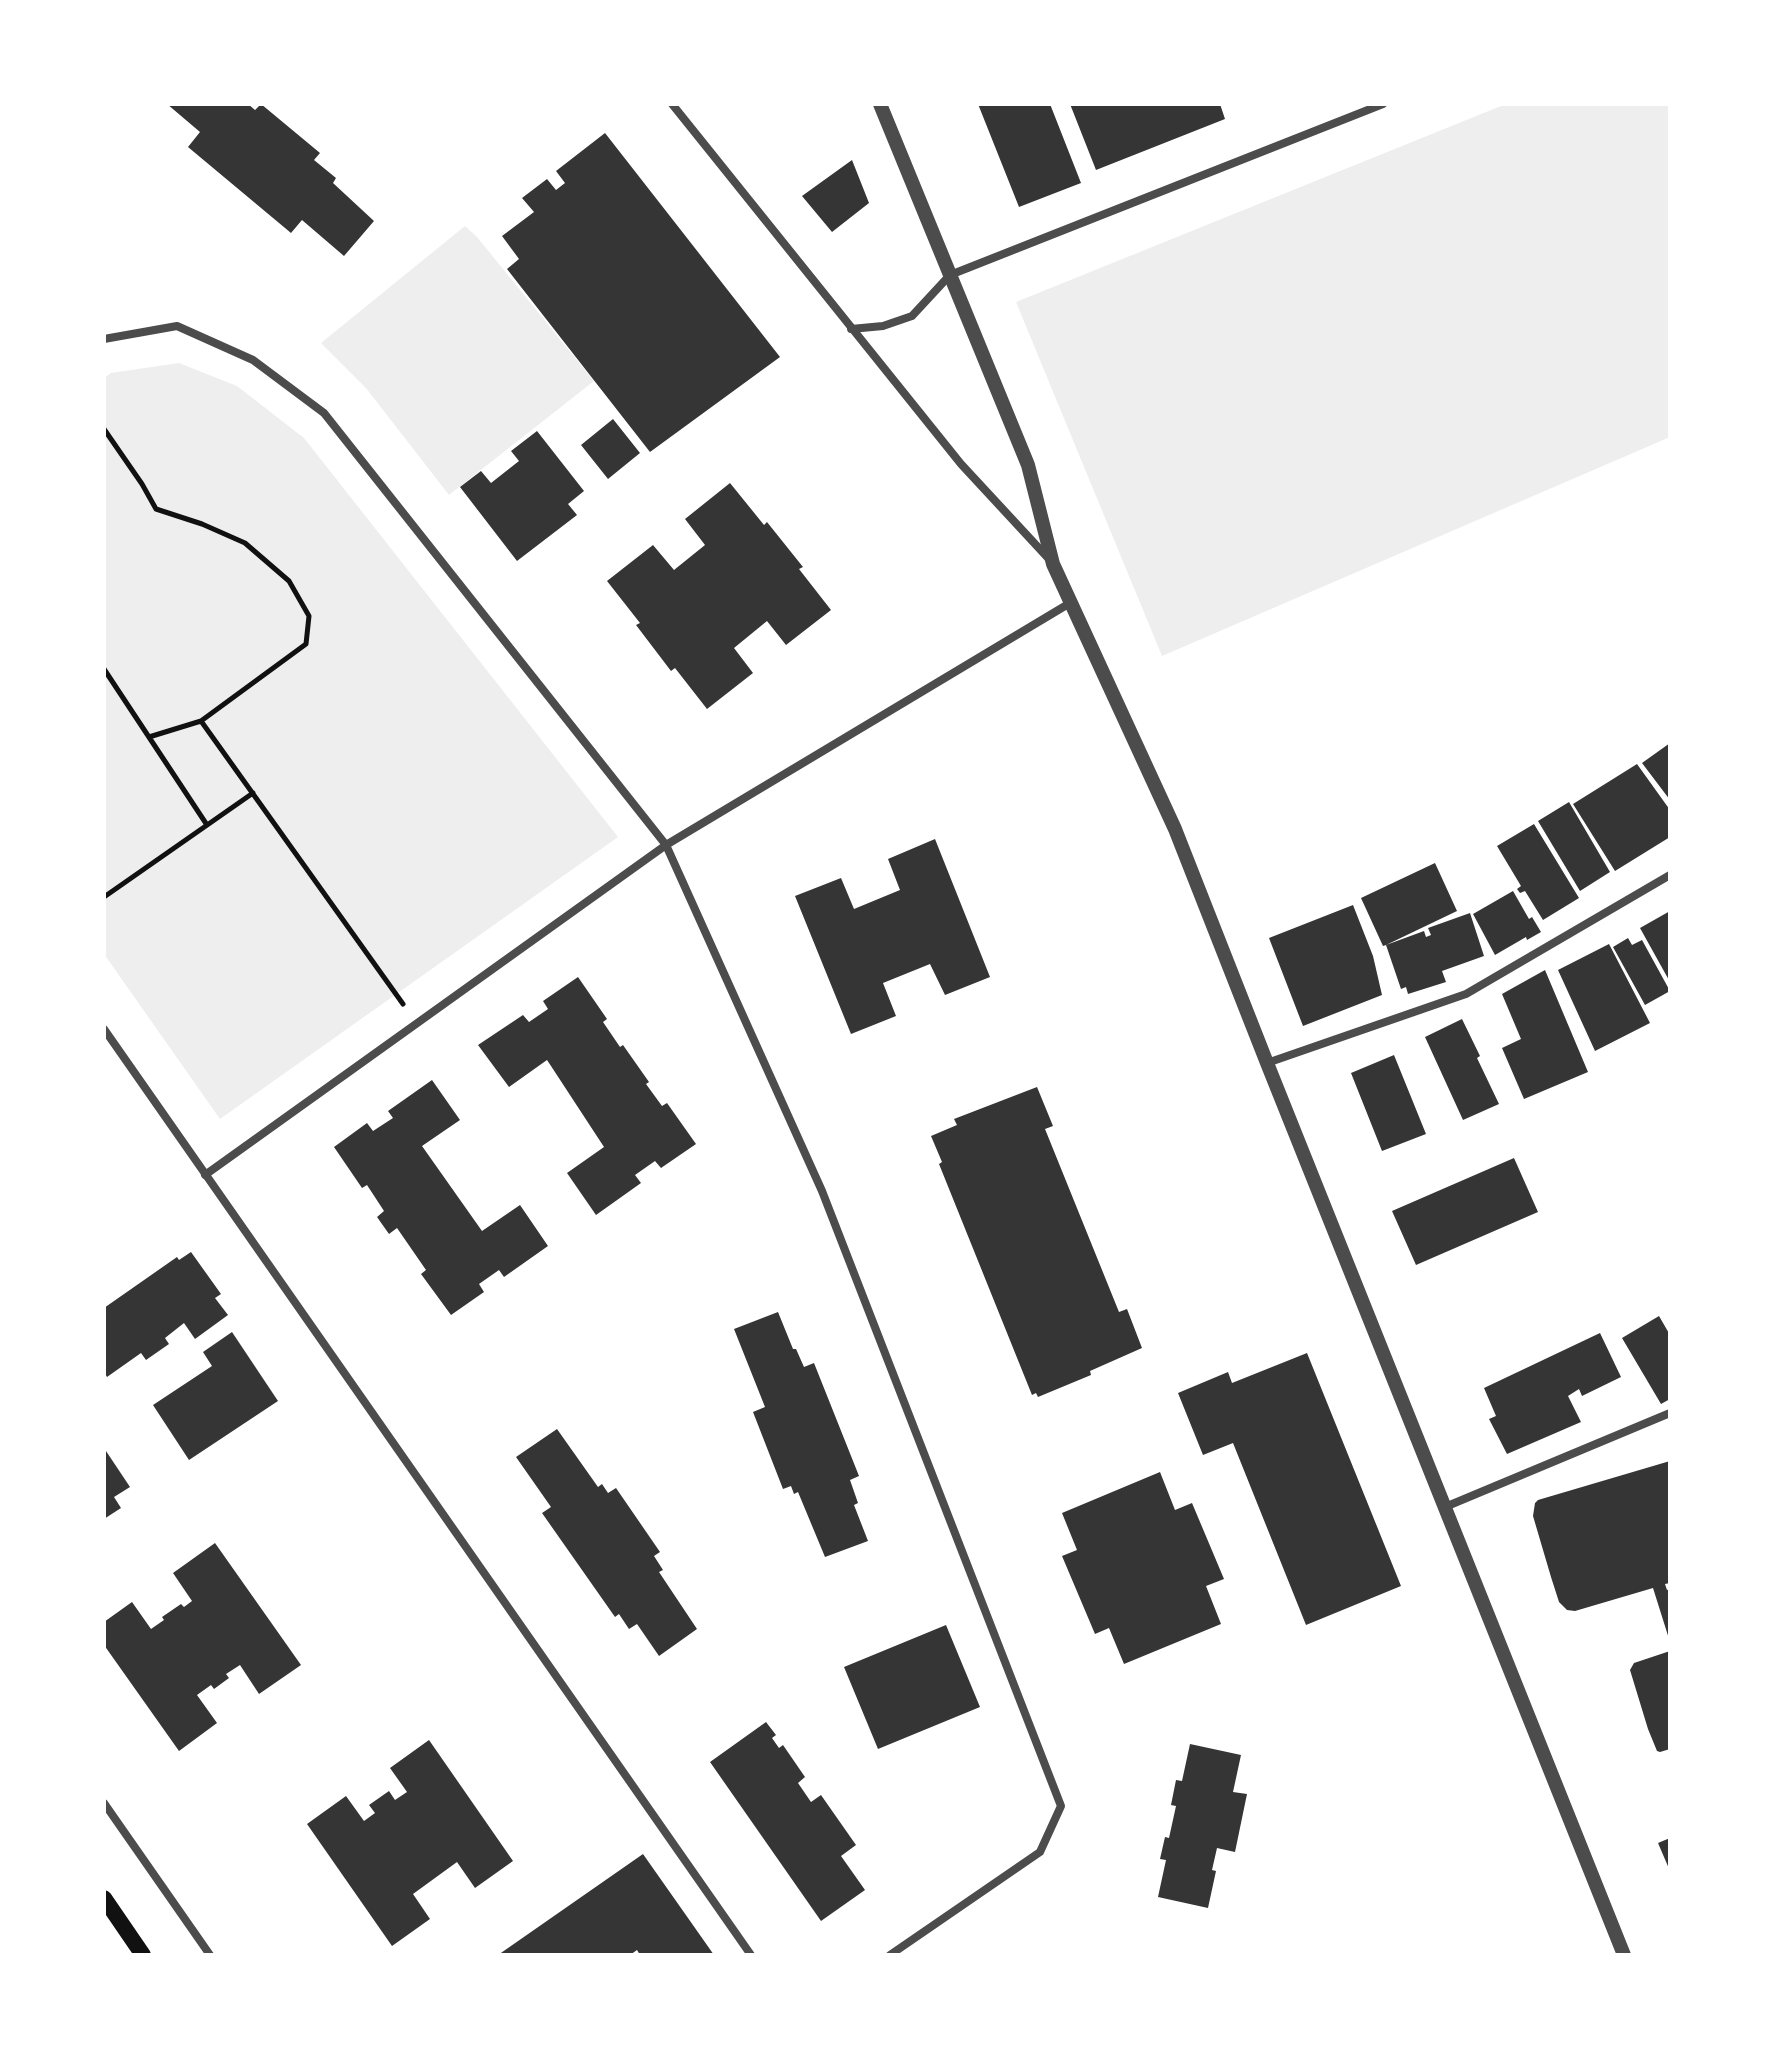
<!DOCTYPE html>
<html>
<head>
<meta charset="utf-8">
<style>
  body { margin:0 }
  #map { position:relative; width:1774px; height:2059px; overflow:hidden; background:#fff; font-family:"Work Sans",sans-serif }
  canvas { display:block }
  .frame { position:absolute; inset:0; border:106px solid #fff; pointer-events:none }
</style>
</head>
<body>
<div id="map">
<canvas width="1774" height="2059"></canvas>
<div class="frame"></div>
</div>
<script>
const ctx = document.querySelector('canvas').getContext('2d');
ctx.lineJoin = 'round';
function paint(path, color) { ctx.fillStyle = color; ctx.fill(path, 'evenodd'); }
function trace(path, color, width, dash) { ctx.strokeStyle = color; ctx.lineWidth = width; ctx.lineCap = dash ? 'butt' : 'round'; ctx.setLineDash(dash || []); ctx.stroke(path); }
paint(new Path2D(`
  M 1506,104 L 1670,104 L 1670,437 L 1162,656 L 1016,302 Z
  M 465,226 L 477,237 L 594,381 L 449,495 L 366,388 L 321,343 Z
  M 179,363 L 237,386 L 304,438 L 618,837 L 220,1119 L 104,954 L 104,378 L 111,373 Z`), '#eee');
paint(new Path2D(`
  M 167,104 L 248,104 L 255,110 L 261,104 L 320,153 L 314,160 L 336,178 L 333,183 L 374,221 L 344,256 L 302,220 L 291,233 L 188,147 L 200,132 Z
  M 978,104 L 1050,104 L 1081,183 L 1019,207 Z
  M 1070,104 L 1220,104 L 1225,119 L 1096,170 Z
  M 605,133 L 780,357 L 650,452 L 507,269 L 519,259 L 502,236 L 534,212 L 522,198 L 547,179 L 556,190 L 565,183 L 556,171 Z
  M 852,160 L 869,203 L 832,232 L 802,196 Z
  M 613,419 L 640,453 L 608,479 L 581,445 Z
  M 537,431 L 584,491 L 568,504 L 577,515 L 517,561 L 460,487 L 481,471 L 491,483 L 519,461 L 511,451 Z
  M 730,483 L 764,525 L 767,522 L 803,567 L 799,569 L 831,610 L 786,645 L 767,621 L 734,648 L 753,673 L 707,709 L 675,668 L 671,671 L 636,625 L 640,623 L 607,581 L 653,545 L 674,570 L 705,545 L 685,519 Z
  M 1670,743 L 1670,800 L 1642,763 Z
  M 1637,764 L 1670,810 L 1670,837 L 1615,871 L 1573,804 Z
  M 1569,802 L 1610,872 L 1580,891 L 1538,821 Z
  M 1534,824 L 1579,898 L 1543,920 L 1525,891 L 1520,893 L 1517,889 L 1521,886 L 1497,846 Z
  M 935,839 L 990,977 L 945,995 L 930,964 L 883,983 L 896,1016 L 851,1034 L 795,896 L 841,878 L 854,909 L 900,890 L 888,859 Z
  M 1435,863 L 1457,911 L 1386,945 L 1424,931 L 1426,937 L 1431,935 L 1428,928 L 1470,913 L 1484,956 L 1442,971 L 1446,982 L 1408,994 L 1406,987 L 1401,989 L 1386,945 L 1383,946 L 1361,898 Z
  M 1513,891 L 1529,919 L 1532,917 L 1541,932 L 1527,940 L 1526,937 L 1495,955 L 1473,914 Z
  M 1353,905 L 1373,956 L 1382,995 L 1303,1026 L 1269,938 Z
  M 1670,911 L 1670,982 L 1640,928 Z
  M 1628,938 L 1632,945 L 1642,940 L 1670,991 L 1645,1005 L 1613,947 Z
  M 1609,944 L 1650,1023 L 1595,1051 L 1558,970 Z
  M 1545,970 L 1588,1072 L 1524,1099 L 1502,1048 L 1521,1039 L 1502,994 Z
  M 578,977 L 607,1019 L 603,1022 L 620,1047 L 623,1045 L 649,1082 L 646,1084 L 662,1106 L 667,1103 L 696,1144 L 661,1168 L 655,1161 L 635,1175 L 641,1183 L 596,1215 L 567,1173 L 604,1147 L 551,1066 L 547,1060 L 509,1087 L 478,1045 L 523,1015 L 529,1022 L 548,1009 L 543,1001 Z
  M 1462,1019 L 1480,1056 L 1477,1058 L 1499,1104 L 1463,1120 L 1425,1037 Z
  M 1394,1055 L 1426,1134 L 1382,1151 L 1351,1073 Z
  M 432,1080 L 460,1120 L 422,1146 L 482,1231 L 520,1205 L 548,1246 L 504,1277 L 499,1270 L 479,1284 L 484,1292 L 451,1315 L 421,1274 L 426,1270 L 397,1228 L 389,1234 L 377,1217 L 384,1211 L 367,1185 L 362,1188 L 334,1147 L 367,1123 L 373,1131 L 393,1118 L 388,1111 Z
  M 1037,1087 L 1053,1126 L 1045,1129 L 1119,1312 L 1127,1309 L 1142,1348 L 1090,1371 L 1091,1375 L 1038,1397 L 1036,1393 L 1032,1395 L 939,1164 L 942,1162 L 931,1136 L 957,1125 L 954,1119 Z
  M 1514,1158 L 1538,1212 L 1416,1265 L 1392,1211 Z
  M 191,1252 L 221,1294 L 215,1298 L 228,1315 L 195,1339 L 184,1323 L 165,1338 L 169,1344 L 146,1360 L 141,1353 L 107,1377 L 104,1372 L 104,1308 L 177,1257 L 179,1260 Z
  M 778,1312 L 793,1349 L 796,1349 L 804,1367 L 814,1363 L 859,1476 L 850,1480 L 858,1503 L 854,1505 L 868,1541 L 825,1557 L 798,1492 L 794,1494 L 791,1486 L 783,1489 L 753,1412 L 765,1407 L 734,1329 Z
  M 1659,1316 L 1670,1335 L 1670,1399 L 1661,1404 L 1622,1338 Z
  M 232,1332 L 278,1401 L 189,1460 L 153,1405 L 212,1366 L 203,1352 Z
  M 1600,1333 L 1621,1377 L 1582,1396 L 1579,1389 L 1568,1396 L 1581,1422 L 1507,1454 L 1489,1419 L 1496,1416 L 1484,1388 Z
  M 1307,1353 L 1401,1586 L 1306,1625 L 1233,1443 L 1203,1455 L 1178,1393 L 1228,1372 L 1232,1383 Z
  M 557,1429 L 598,1487 L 602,1484 L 608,1493 L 616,1488 L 660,1552 L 654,1556 L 663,1570 L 659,1572 L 697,1629 L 659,1656 L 637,1624 L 629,1629 L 619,1614 L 615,1617 L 542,1513 L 551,1507 L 516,1457 Z
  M 104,1448 L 130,1487 L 114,1497 L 121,1508 L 104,1519 Z
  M 1670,1461 L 1670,1583 L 1665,1584 L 1667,1590 L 1670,1589 L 1670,1642 L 1653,1588 L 1575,1611 L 1567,1610 L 1559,1602 L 1551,1577 L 1533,1516 L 1535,1503 L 1538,1500 Z
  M 1160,1472 L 1175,1510 L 1192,1503 L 1224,1579 L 1206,1586 L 1221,1624 L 1124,1664 L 1109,1628 L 1095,1634 L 1062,1556 L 1077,1550 L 1062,1513 Z
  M 215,1543 L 301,1665 L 259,1694 L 240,1665 L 226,1674 L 229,1678 L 214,1689 L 211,1685 L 197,1695 L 217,1723 L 179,1751 L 104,1645 L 104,1622 L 132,1602 L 151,1629 L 164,1620 L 162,1617 L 181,1604 L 184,1607 L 192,1601 L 173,1573 Z
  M 946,1625 L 980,1707 L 878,1749 L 844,1667 Z
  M 1670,1651 L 1670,1749 L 1660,1752 L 1657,1751 L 1648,1729 L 1630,1670 L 1634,1663 Z
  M 766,1722 L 776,1735 L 772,1738 L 779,1748 L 783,1745 L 805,1777 L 798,1783 L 811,1802 L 821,1795 L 856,1845 L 841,1856 L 865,1890 L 821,1921 L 710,1762 Z
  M 429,1740 L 513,1861 L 475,1888 L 457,1862 L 413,1894 L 430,1919 L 392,1946 L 307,1824 L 346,1796 L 364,1821 L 375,1813 L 369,1805 L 389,1791 L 395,1800 L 407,1792 L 390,1768 Z
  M 1190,1744 L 1241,1755 L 1233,1792 L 1247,1794 L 1235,1852 L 1217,1848 L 1212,1870 L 1216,1871 L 1208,1908 L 1158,1897 L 1166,1860 L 1160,1859 L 1165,1837 L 1169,1838 L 1176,1806 L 1171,1805 L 1176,1780 L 1182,1781 Z
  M 1670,1838 L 1670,1871 L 1658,1843 Z
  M 643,1854 L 714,1955 L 640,1955 L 637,1950 L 630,1955 L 498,1955 Z`), '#353535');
trace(new Path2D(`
  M 104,429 L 142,484 L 156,509 L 202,524 L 245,543 L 289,581 L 309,616 L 306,644 L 201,721 L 403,1004
  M 104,669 L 207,825
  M 149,737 L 201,721
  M 104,897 L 253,793`), '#111', 5);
trace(new Path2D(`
  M 672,104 L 961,464 L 1049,559
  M 851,329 L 883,326 L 912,316 L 950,275 L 1383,104
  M 104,339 L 177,326 L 253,360 L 324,413 L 666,845 L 822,1191 L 1061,1806 L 1040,1852 L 890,1955
  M 104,1029 L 751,1955
  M 1267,1063 L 1466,994 L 1670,875
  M 205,1175 L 666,845 L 1070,603
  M 1445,1507 L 1670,1413
  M 104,1803 L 210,1955`), '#4c4c4c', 8);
trace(new Path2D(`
  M 880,104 L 1028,465 L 1053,564 L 1175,829 L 1267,1063 L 1624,1955`), '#4c4c4c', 14);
trace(new Path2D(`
  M 104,1898 L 143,1955`), '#111', 16);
</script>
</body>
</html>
